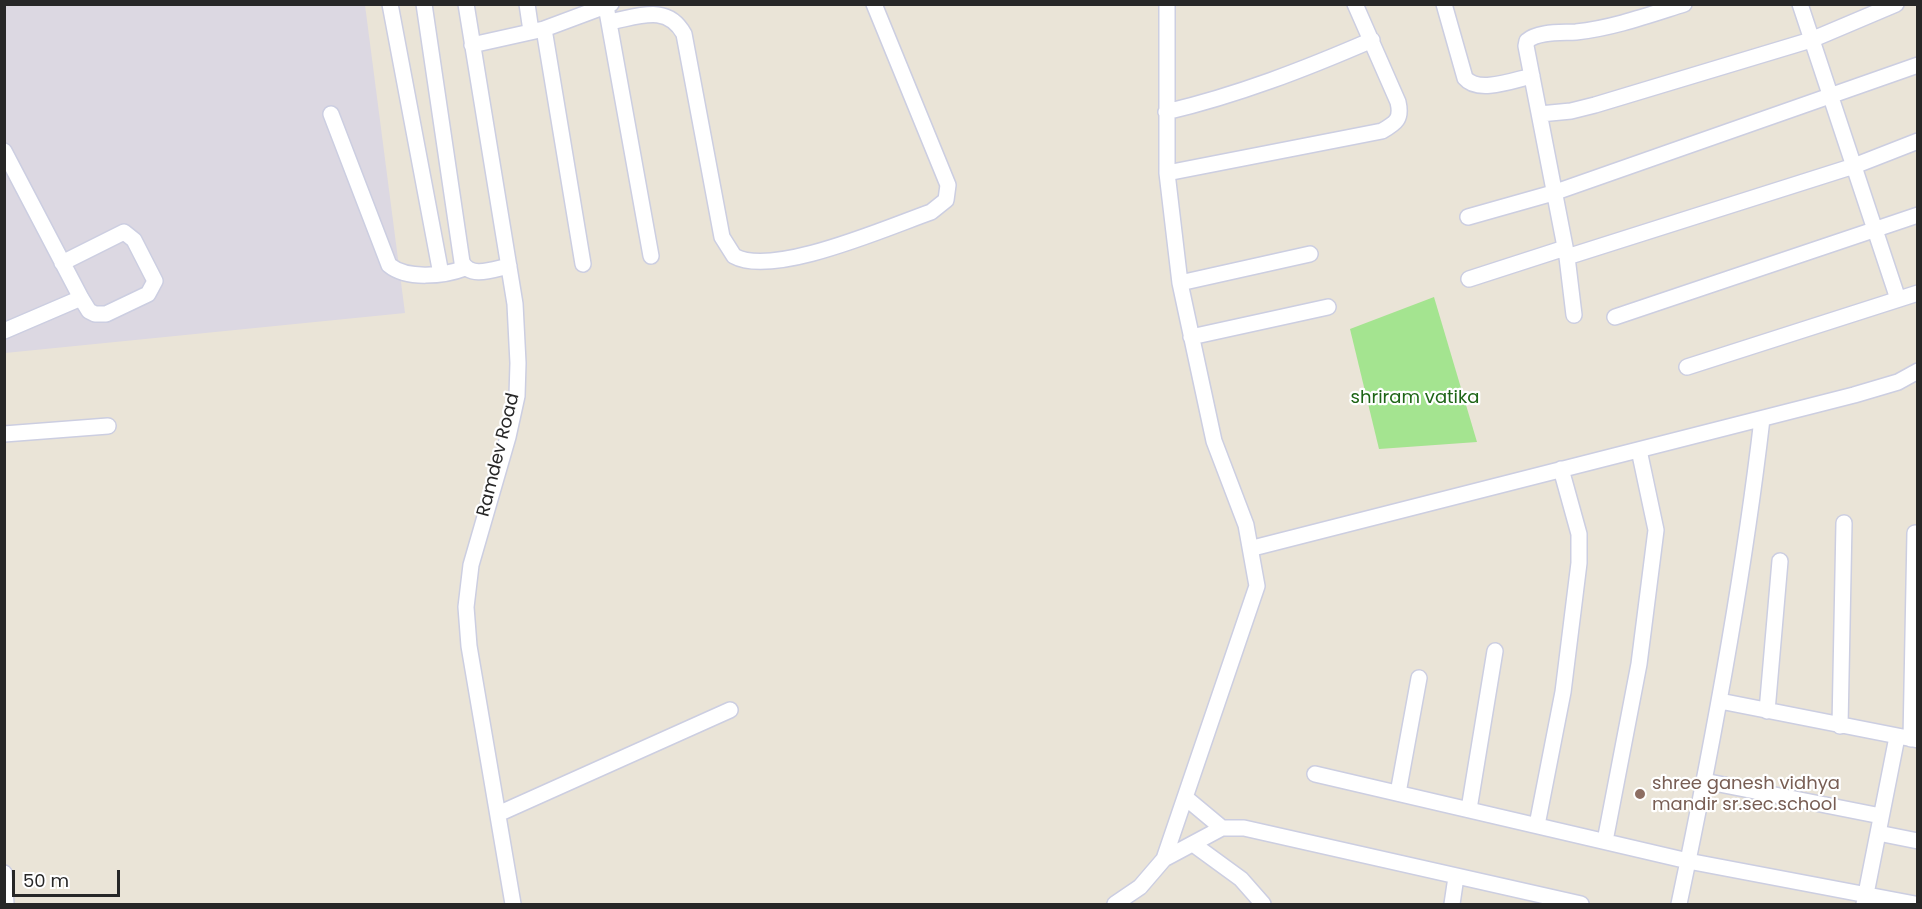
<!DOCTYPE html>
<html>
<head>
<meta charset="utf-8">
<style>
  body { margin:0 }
  #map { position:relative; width:1922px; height:909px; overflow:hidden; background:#eae4d7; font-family:Poppins,sans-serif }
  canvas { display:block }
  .frame { position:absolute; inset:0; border:6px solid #272727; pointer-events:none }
  .scale { position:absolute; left:12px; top:870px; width:108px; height:27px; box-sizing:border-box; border:3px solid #272727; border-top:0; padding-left:8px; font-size:18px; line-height:21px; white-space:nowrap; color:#272727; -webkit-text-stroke:4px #fff; paint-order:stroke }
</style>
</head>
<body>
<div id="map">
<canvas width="1922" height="909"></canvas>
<div class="frame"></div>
<div class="scale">50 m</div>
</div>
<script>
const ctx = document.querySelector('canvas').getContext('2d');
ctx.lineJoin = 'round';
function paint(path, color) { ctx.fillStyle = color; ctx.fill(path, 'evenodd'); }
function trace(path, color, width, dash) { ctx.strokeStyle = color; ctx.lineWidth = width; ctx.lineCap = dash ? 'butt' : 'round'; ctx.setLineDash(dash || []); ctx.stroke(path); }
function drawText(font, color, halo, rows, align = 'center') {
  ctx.font = font + ' Poppins,sans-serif'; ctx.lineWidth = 4.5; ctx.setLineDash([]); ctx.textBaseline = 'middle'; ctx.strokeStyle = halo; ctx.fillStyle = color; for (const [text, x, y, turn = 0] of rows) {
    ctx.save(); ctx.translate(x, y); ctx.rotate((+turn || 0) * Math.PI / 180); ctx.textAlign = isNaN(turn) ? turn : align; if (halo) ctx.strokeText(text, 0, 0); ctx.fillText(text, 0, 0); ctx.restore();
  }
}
paint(new Path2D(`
  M 5,5 L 365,5 L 405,313 L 5,353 Z`), '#dcd8e2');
paint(new Path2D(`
  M 1434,297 L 1477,442 L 1379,449 L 1350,329 Z`), '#a4e490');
const minor = new Path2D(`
  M 390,4 L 441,274
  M 424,4 L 462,262 C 470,279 494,269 509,266
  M 466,4 L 515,304 L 518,363 L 517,396 L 508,437 L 471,565 L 466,607 L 469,646 L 513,904
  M 527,4 L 531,31
  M 1444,4 L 1465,78 C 1478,94 1514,80 1532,76
  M 1800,4 L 1898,299
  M 606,6 L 651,256
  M 609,22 C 638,17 667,3 684,34 L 722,237 L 734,256 C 773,278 888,227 931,212 L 946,200 L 948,185 L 874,4
  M 544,29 L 583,264
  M 472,45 L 544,29 L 611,4
  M 1166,112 C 1238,95 1305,69 1372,40
  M 331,114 L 389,265 C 407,280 444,276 465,268
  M 1540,114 L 1571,111 L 1595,105 L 1811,40 L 1896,4
  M 4,151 L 81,298 L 89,311 L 95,314 L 106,314 L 148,294 L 155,281 L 134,240 L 124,232 L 62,263
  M 1167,173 L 1382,131 C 1396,123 1402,119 1398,102 L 1355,4
  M 1468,217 L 1553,193 L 1918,65
  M 1567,257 L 1854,166 L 1918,141
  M 1469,279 L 1565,248
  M 1180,283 L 1310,254
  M 1574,315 L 1567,257 L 1526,46 L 1527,41 C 1538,31 1562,33 1576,32 C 1613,28 1649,15 1684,4
  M 1615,317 L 1918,215
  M 4,331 L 81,298
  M 1191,337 L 1328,307
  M 1687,367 L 1918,293
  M 4,434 L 108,426
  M 1253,548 L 1854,395 L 1898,382 L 1918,371
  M 1720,701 L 1918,740
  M 1767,711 L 1780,561
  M 1840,726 L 1844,523
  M 1911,739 L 1915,533
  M 1315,774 L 1688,861 L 1915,904
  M 1704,781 L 1881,816
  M 1398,793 L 1419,678
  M 1186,798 L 1222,828
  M 1469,809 L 1495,651
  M 498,814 L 730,710
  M 1537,825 L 1563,692 L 1579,563 L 1579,534 L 1561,469
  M 1878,833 L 1918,841
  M 1605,841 L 1639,664 L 1656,530 L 1639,450
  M 1193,844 L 1241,879 L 1263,904
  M 1164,859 L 1222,828 L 1244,828 L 1581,904
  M 4,873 L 6,904
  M 1115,904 L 1140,887 L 1164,859 L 1257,586 L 1246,525 L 1214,441 L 1180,283 L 1167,173 L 1167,4
  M 1452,904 L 1456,877
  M 1679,904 C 1713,743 1743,582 1762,419
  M 1864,904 L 1897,737`);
trace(minor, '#cccee1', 18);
trace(minor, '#fff', 15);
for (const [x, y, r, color] of [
  [1640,794,6,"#8d6e63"]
]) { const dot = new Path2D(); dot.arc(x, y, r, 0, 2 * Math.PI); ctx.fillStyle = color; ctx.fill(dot); trace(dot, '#fff', 2); }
drawText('18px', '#1e6516', '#fff', [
  ["shriram vatika",1415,398]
]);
drawText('18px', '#272727', '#fff', [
  ["Ramdev Road",499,455,-76]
]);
drawText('18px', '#785e54', '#fff', [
  ["shree ganesh vidhya",1652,784],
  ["mandir sr.sec.school",1652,805]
], 'left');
</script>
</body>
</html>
